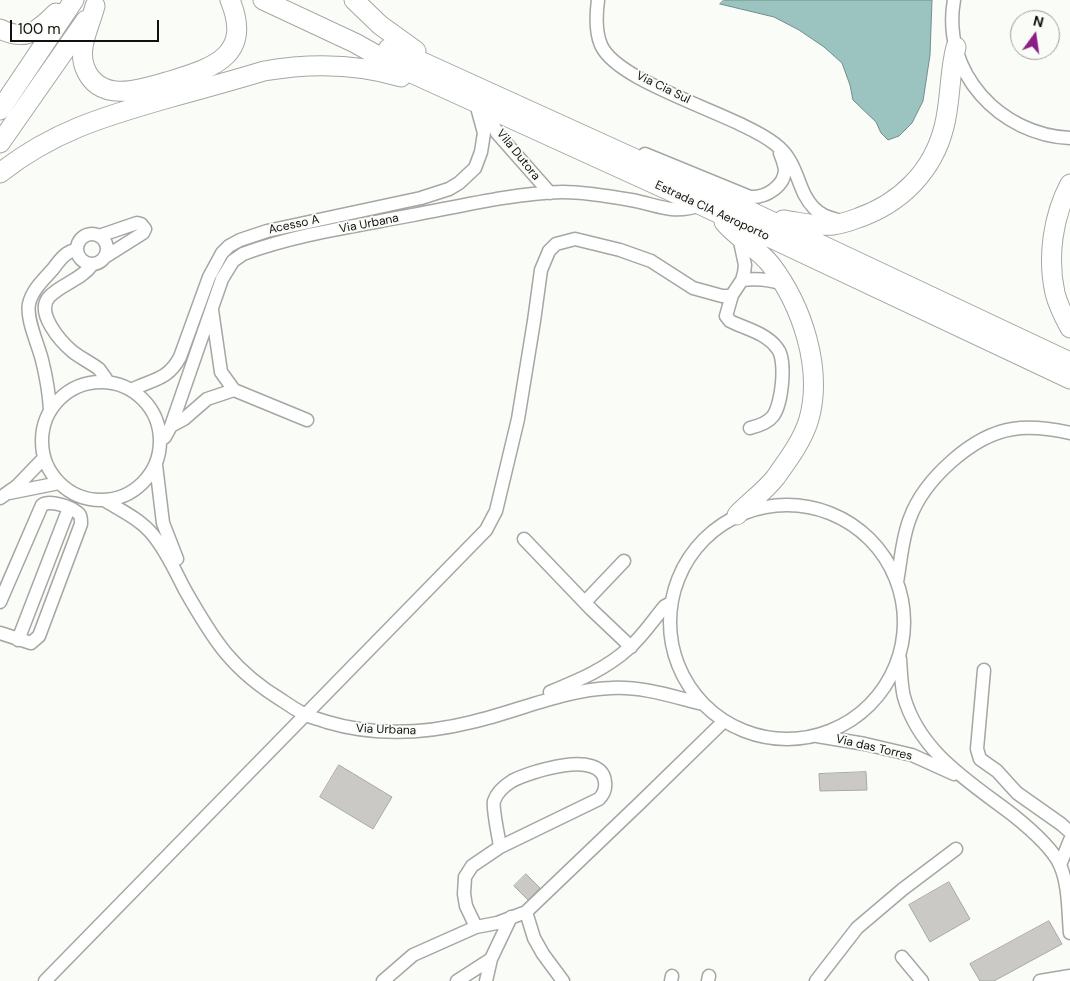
<!DOCTYPE html>
<html>
<head>
<meta charset="utf-8">
<style>
  body { margin:0 }
  #map { position:relative; width:1070px; height:981px; overflow:hidden; background:#fafcf8; font-family:"DM Sans",sans-serif }
  canvas { display:block }
  .north { position:absolute; left:1010px; top:10px; width:50px; height:50px; box-sizing:border-box; background:#fafcf8; border:1px solid #9d9e9b; border-radius:50%; rotate:14deg; font-size:14px; font-weight:700; line-height:20px; text-align:center; color:#111110 }
  .north::after { content:''; display:block; margin:auto; width:18px; height:22px; background:#8c1f83; clip-path:polygon(50% 0,100% 100%,50% 72%,0 100%) }
  .scale { position:absolute; left:10px; top:20px; width:149px; height:22px; box-sizing:border-box; border:2px solid #111110; border-top:0; padding-left:6px; font-size:15px; line-height:18px; white-space:nowrap; color:#111110; -webkit-text-stroke:4px #fafcf8; paint-order:stroke }
</style>
</head>
<body>
<div id="map">
<canvas width="1070" height="981"></canvas>
<div class="north">N</div>
<div class="scale">100 m</div>
</div>
<script>
const ctx = document.querySelector('canvas').getContext('2d');
ctx.lineJoin = 'round';
function paint(path, color) { ctx.fillStyle = color; ctx.fill(path, 'evenodd'); }
function trace(path, color, width, dash) { ctx.strokeStyle = color; ctx.lineWidth = width; ctx.lineCap = dash ? 'butt' : 'round'; ctx.setLineDash(dash || []); ctx.stroke(path); }
function drawText(font, color, halo, rows, align = 'center') {
  ctx.font = font + ' "DM Sans",sans-serif'; ctx.lineWidth = 4; ctx.setLineDash([]); ctx.textBaseline = 'middle'; ctx.strokeStyle = halo; ctx.fillStyle = color; for (const [text, x, y, turn = 0] of rows) {
    ctx.save(); ctx.translate(x, y); ctx.rotate((+turn || 0) * Math.PI / 180); ctx.textAlign = isNaN(turn) ? turn : align; if (halo) ctx.strokeText(text, 0, 0); ctx.fillText(text, 0, 0); ctx.restore();
  }
}
const water = new Path2D(`
  M 724,0 L 932,0 L 930,55 L 923,101 L 912,123 L 899,136 L 888,140 L 881,133 L 876,122 L 853,100 L 850,85 L 842,63 L 824,47 L 799,30 L 774,17 L 720,4 Z`);
paint(water, '#9bc3c0');
trace(water, '#728e8b', 1);
const building = new Path2D(`
  M 339,765 L 392,797 L 373,829 L 320,797 Z
  M 866,772 L 867,790 L 820,791 L 819,774 Z
  M 526,874 L 540,888 L 528,900 L 514,886 Z
  M 949,882 L 970,919 L 930,942 L 909,905 Z
  M 1049,921 L 1062,944 L 994,981 L 980,981 L 970,964 Z`);
paint(building, '#cac9c5');
trace(building, '#a9a8a4', 1);
const minor = new Path2D(`
  M 598,0 C 596,15 595,31 601,45 C 618,84 737,114 775,144 C 800,163 796,190 814,208 C 821,216 831,218 841,221
  M 954,0 C 941,72 1000,135 1070,138
  M 489,115 L 497,133 L 550,193
  M 645,154 L 750,197 C 766,198 785,186 785,169 C 784,164 782,158 780,153
  M77 249a15 15 0 1 1 30 0a15 15 0 1 1-30 0Z
  M 99,236 L 137,223 L 141,224 L 145,229 L 143,233 L 105,257
  M 739,237 L 745,265 L 744,273 L 742,280 L 732,295 L 726,316 L 730,321 C 746,329 766,333 777,348 C 787,359 782,404 773,416 C 768,423 758,426 750,428
  M 92,265 C 81,280 61,284 49,297 C 35,313 61,342 73,352 C 81,358 91,363 99,369 C 102,373 105,377 108,382
  M 742,280 C 757,278 769,279 783,284
  M 212,310 L 221,372 L 234,390 L 307,420
  M42 441a59 59 0 1 1 118 0a59 59 0 1 1-118 0Z
  M 131,390 C 153,379 168,380 180,357 L 209,277 L 222,253 L 229,246 L 240,240 L 267,231 L 421,198 L 449,189 L 459,183 L 475,168 L 481,152 L 484,133 L 478,111
  M 50,410 C 49,393 46,376 42,360 C 38,344 26,319 29,304 C 32,290 44,279 53,269 C 59,261 66,251 76,250
  M 171,426 L 184,419 L 207,399 L 234,390
  M 161,440 L 165,437 L 171,426 L 222,279 L 233,261 L 243,254 C 297,234 356,226 413,215 C 461,206 514,193 563,192 C 585,192 608,196 631,200 C 659,205 672,215 701,205
  M 156,465 L 163,523 L 177,559
  M 9,493 L 59,483
  M 0,498 L 17,486 L 44,458
  M 104,500 C 120,510 140,519 153,535 C 167,552 175,571 185,590 C 214,641 232,670 283,701 C 290,706 298,711 306,715 C 312,718 320,719 327,722 C 374,736 424,734 472,722 C 519,711 563,690 611,688 C 642,686 674,697 703,704
  M670 622a117 117 0 1 1 234 0a117 117 0 1 1-234 0Z
  M 524,539 L 592,610 L 631,647
  M 897,582 C 901,560 902,538 910,518 C 924,480 972,435 1013,429 C 1032,426 1052,429 1070,433
  M 0,602 L 42,505 C 50,500 70,506 78,513 C 81,515 81,520 81,524 L 39,636 L 31,643 L 0,633
  M 585,602 L 624,561
  M 18,640 L 69,508
  M 900,659 C 901,671 901,685 904,697 C 920,753 970,782 1013,815 C 1028,827 1052,847 1060,865 C 1069,885 1068,911 1070,933
  M 984,670 L 977,749 L 980,759 L 997,771 L 1017,793 L 1061,824 L 1070,832
  M 550,692 C 579,680 606,669 629,648 C 643,636 653,620 665,606 L 671,603
  M 817,736 L 865,744 L 912,755 L 954,774
  M 1060,865 L 1070,840
  M 526,912 L 534,938 L 543,954 L 563,981
  M 476,927 L 466,906 L 464,894 L 465,877 L 472,866 L 500,847 L 599,799 C 604,794 606,789 605,782 C 602,748 529,772 512,781 C 504,786 497,792 494,801 C 492,808 499,838 500,847
  M 902,957 L 922,981
  M 45,981 L 486,530 L 496,511 L 518,419 L 534,321 L 541,270 L 549,251 L 556,244 L 575,239 L 620,250 L 651,261 L 693,288 L 722,296 L 731,296
  M 383,981 L 413,955 L 476,927 L 497,923 L 526,912 L 641,802 L 724,721
  M 457,981 L 491,959
  M 486,981 L 491,959 L 511,917
  M 671,981 L 672,976
  M 708,981 L 709,976
  M 816,981 L 857,928 L 903,889 L 956,849
  M 1040,981 L 1070,976`);
const highway = new Path2D(`
  M 263,0 L 355,43 L 396,66 L 701,205 L 1070,379
  M 354,0 L 380,25 L 416,51
  M 95,6 C 90,26 77,48 85,68 C 100,106 146,88 173,80 C 217,67 252,53 230,0
  M 0,29 C 26,42 38,31 56,13
  M 388,49 L 420,61 L 741,207 L 1070,362
  M 0,110 L 74,0
  M 0,143 L 86,20
  M 0,173 C 52,132 102,117 165,99 C 198,90 231,81 264,71 C 310,63 355,63 401,77
  M 1070,184 C 1053,216 1047,257 1055,293 C 1058,305 1064,317 1070,328
  M 783,220 C 799,222 816,227 833,225 C 841,224 850,221 858,218 C 901,203 933,171 944,127 C 951,101 949,73 956,47
  M 724,222 C 738,239 758,248 771,265 C 802,306 823,368 809,419 C 803,440 788,460 775,478 C 764,492 749,502 737,515`);
trace(minor, '#a5a7a3', 15);
trace(highway, '#a5a7a3', 21);
trace(minor, '#fff', 12);
trace(highway, '#fff', 19);
drawText('12px', '#111110', '#fafcf8', [
  ["Via Cia Sul",663,88,26],
  ["Vila Dutora",518,155,51],
  ["Estrada CIA Aeroporto",712,211,25],
  ["Via Urbana",369,224,-11],
  ["Acesso A",294,225,-12],
  ["Via Urbana",386,730,2],
  ["Via das Torres",874,748,13]
]);
</script>
</body>
</html>
